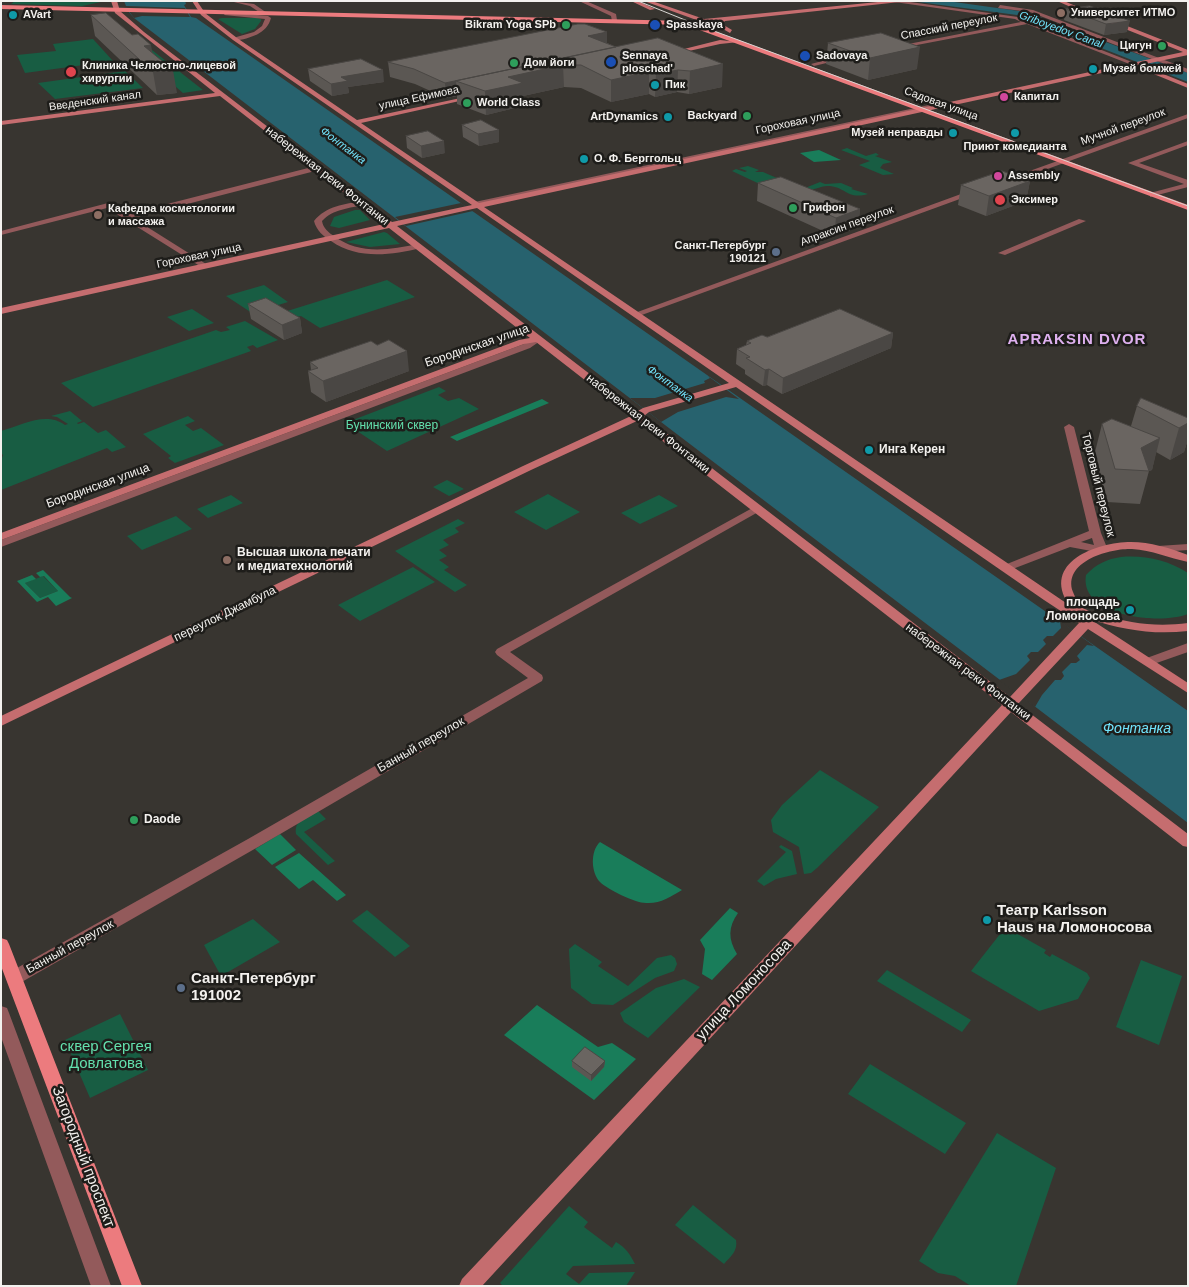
<!DOCTYPE html>
<html>
<head>
<meta charset="utf-8">
<style>
  body { margin:0 }
  #map { position:relative; width:1189px; height:1287px; overflow:hidden; background:#383530; font-family:Helvetica,sans-serif }
  canvas { display:block }
  .frame { position:absolute; inset:0; border:2px solid #f3f1ee; pointer-events:none }
</style>
</head>
<body>
<div id="map">
<canvas width="1189" height="1287"></canvas>
<div class="frame"></div>
</div>
<script>
const ctx = document.querySelector('canvas').getContext('2d');
ctx.lineJoin = 'round';
function paint(path, color) { ctx.fillStyle = color; ctx.fill(path, 'evenodd'); }
function trace(path, color, width, dash) { ctx.strokeStyle = color; ctx.lineWidth = width; ctx.lineCap = dash ? 'butt' : 'round'; ctx.setLineDash(dash || []); ctx.stroke(path); }
function drawText(font, color, halo, rows, align = 'center') {
  ctx.font = font + ' Helvetica,sans-serif'; ctx.lineWidth = 5; ctx.setLineDash([]); ctx.textBaseline = 'middle'; ctx.strokeStyle = halo; ctx.fillStyle = color; for (const [text, x, y, turn = 0] of rows) {
    ctx.save(); ctx.translate(x, y); ctx.rotate((+turn || 0) * Math.PI / 180); ctx.textAlign = isNaN(turn) ? turn : align; if (halo) ctx.strokeText(text, 0, 0); ctx.fillText(text, 0, 0); ctx.restore();
  }
}
paint(new Path2D(`
  M 15,1 L 101,1 L 101,2 L 82,6 L 11,4 Z
  M 222,18 L 257,18 L 261,19 L 261,21 L 255,29 L 242,34 L 218,19 Z
  M 93,39 L 113,61 L 25,73 L 17,55 L 56,51 L 53,44 Z
  M 138,39 L 203,90 L 183,93 L 155,69 Z
  M 125,71 L 143,88 L 55,99 L 38,83 Z
  M 847,148 L 866,156 L 876,153 L 879,155 L 875,156 L 892,162 L 883,164 L 880,168 L 894,174 L 883,175 L 859,165 L 870,161 L 841,150 Z
  M 748,166 L 759,170 L 755,172 L 763,172 L 786,182 L 766,187 L 732,171 L 736,169 L 745,172 L 747,171 L 739,168 Z
  M 820,182 L 825,184 L 841,183 L 853,188 L 851,189 L 868,194 C 847,200 846,187 829,186 C 820,185 815,192 805,188 Z
  M 355,210 L 360,210 L 370,220 L 339,228 L 330,226 L 334,217 Z
  M 384,232 L 387,233 L 400,244 L 370,247 L 346,242 Z
  M 387,280 L 415,297 L 320,328 L 301,316 L 293,318 L 284,312 Z
  M 264,285 L 288,302 L 252,313 L 226,296 Z
  M 192,309 L 214,323 L 189,331 L 167,317 Z
  M 245,321 L 278,340 L 257,348 L 253,345 L 247,347 L 251,351 L 93,407 L 61,383 L 216,330 L 221,332 L 230,330 L 226,327 Z
  M 439,387 L 446,391 L 438,395 L 448,401 L 459,398 L 479,409 L 387,451 L 345,423 Z
  M 70,411 L 82,421 L 77,423 L 78,424 L 84,422 L 98,433 L 106,430 L 126,447 L 112,452 L 107,448 L 1,490 L 1,461 L 3,455 L 1,453 L 1,431 C 22,425 46,411 65,425 L 68,424 L 57,417 L 51,416 Z
  M 188,416 L 195,421 L 185,425 L 193,431 L 201,428 L 224,445 L 175,463 L 168,458 L 171,456 L 143,434 Z
  M 447,480 L 464,489 L 449,496 L 433,487 Z
  M 548,494 L 580,512 L 546,530 L 514,512 Z
  M 231,495 L 243,503 L 208,518 L 197,509 Z
  M 659,495 L 678,506 L 640,524 L 621,513 Z
  M 176,516 L 192,529 L 142,550 L 127,536 Z
  M 458,519 L 465,523 L 455,528 L 459,532 L 443,540 L 449,545 L 439,550 L 447,556 L 439,560 L 449,567 L 444,570 L 467,585 L 455,592 L 395,551 Z
  M 1121,557 C 1144,555 1168,560 1188,573 L 1188,614 C 1160,625 1079,617 1086,575 C 1096,564 1107,559 1121,557 Z
  M 413,567 L 435,582 L 360,621 L 338,605 Z
  M 43,576 L 58,591 L 40,598 L 25,583 Z
  M 820,770 L 879,807 L 817,868 L 811,873 L 804,874 L 799,847 L 773,832 L 771,820 L 782,805 Z
  M 317,810 L 326,819 L 304,832 L 335,861 L 328,865 L 296,834 C 294,820 306,816 317,810 Z
  M 781,845 L 792,851 L 797,874 L 776,879 L 764,886 L 757,881 L 786,852 L 779,847 Z
  M 367,910 L 410,946 L 395,957 L 352,921 Z
  M 253,919 L 280,942 L 221,976 L 204,945 Z
  M 1007,928 L 1046,950 L 1044,953 L 1050,957 L 1052,954 L 1087,973 L 1090,978 L 1078,999 L 1039,1011 L 971,971 L 1004,929 Z
  M 575,944 L 602,962 L 598,966 L 628,986 L 657,958 L 671,955 L 675,958 L 677,964 L 674,971 L 655,978 L 613,1005 L 592,1004 L 571,988 L 569,949 Z
  M 1141,960 L 1182,976 L 1159,1045 L 1116,1027 Z
  M 887,970 L 971,1020 L 962,1032 L 877,981 Z
  M 684,979 L 700,987 L 648,1038 L 624,1022 L 620,1013 L 656,988 Z
  M 120,1014 L 148,1070 L 90,1098 L 65,1040 Z
  M 870,1064 L 966,1123 L 945,1154 L 848,1094 Z
  M 997,1133 L 1056,1168 L 1016,1286 L 971,1286 L 955,1276 L 938,1273 L 919,1261 Z
  M 693,1205 L 736,1240 C 738,1251 731,1256 724,1264 L 675,1225 Z
  M 569,1206 L 588,1222 L 584,1227 L 612,1248 L 616,1242 C 626,1248 630,1254 635,1264 L 573,1266 L 566,1274 L 579,1284 L 589,1273 L 635,1272 L 626,1286 L 503,1286 L 500,1283 Z`), '#185d43');
paint(new Path2D(`
  M 819,150 L 841,160 L 814,162 L 800,153 Z
  M 542,399 L 549,403 L 457,441 L 450,437 Z
  M 43,570 L 70,597 L 72,598 L 56,606 L 48,597 L 37,602 L 17,581 L 32,575 L 36,579 L 25,583 L 40,598 L 58,591 L 44,576 L 40,577 L 36,573 Z
  M 280,834 L 296,850 L 272,865 L 255,849 Z
  M 600,842 L 682,890 C 670,897 660,904 646,903 C 635,903 607,889 600,882 C 591,873 590,851 600,842 Z
  M 299,853 L 346,895 L 337,901 L 313,880 L 299,889 L 275,867 Z
  M 730,908 L 738,913 C 728,927 728,939 737,954 L 712,980 L 702,974 L 705,949 L 700,940 Z
  M 537,1005 L 598,1047 L 612,1043 L 636,1059 L 594,1100 L 504,1035 Z`), '#197d5a');
paint(new Path2D(`
  M 124,1 L 185,1 L 186,4 L 184,5 L 191,17 L 196,18 L 1188,711 L 1188,823 L 661,422 L 134,18 L 128,11 Z
  M 911,1 L 947,1 L 1026,12 L 1188,73 L 1188,82 L 1017,15 Z`), '#27626e');
paint(new Path2D(`
  M 125,6 L 185,8 L 190,17 L 142,16 L 134,18 Z
  M 461,203 L 473,211 L 406,226 L 395,217 Z
  M 708,376 L 739,399 L 726,397 L 678,412 L 661,422 L 630,398 L 655,398 L 705,383 L 704,381 L 710,378 Z
  M 1060,621 L 1094,646 L 1087,645 L 1077,656 L 1080,660 L 1076,663 L 1071,663 L 1062,672 L 1064,676 L 1061,680 L 1055,680 L 1042,695 L 1035,707 L 999,680 L 1016,674 L 1030,660 L 1027,656 L 1031,652 L 1038,652 L 1046,644 L 1043,640 L 1047,636 L 1053,636 L 1061,628 Z`), '#383530');
paint(new Path2D(`
  M 230,1 L 254,4 L 267,13 L 262,14 L 250,6 Z
  M 579,1 L 586,1 L 616,14 L 617,20 L 612,21 L 611,16 Z
  M 887,1 L 903,1 L 1018,17 L 1137,64 L 1132,65 L 1027,24 L 896,49 L 898,46 L 1021,22 L 1015,19 Z
  M 1000,5 L 1033,10 L 1188,69 L 1188,73 L 1030,12 L 998,8 Z
  M 226,12 L 268,16 L 271,18 C 267,34 250,38 235,41 L 233,38 L 254,32 L 262,26 L 265,19 L 224,15 Z
  M 841,56 L 843,59 L 814,66 L 811,64 Z
  M 943,102 L 946,104 L 945,105 L 474,205 L 470,203 Z
  M 1188,114 L 1188,118 L 1006,184 L 999,182 Z
  M 1188,141 L 1188,145 L 1139,163 L 1188,180 L 1188,187 L 1150,197 L 1150,193 L 1184,184 L 1128,163 Z
  M 316,166 L 320,168 L 319,170 L 133,218 L 206,264 L 207,266 L 203,268 L 107,208 L 1,235 L 1,231 L 108,203 L 128,214 Z
  M 972,190 L 979,192 L 639,316 L 636,317 L 632,314 Z
  M 362,201 L 366,203 L 365,205 C 350,208 333,209 322,221 C 323,228 329,233 334,236 C 359,255 389,250 418,244 L 422,246 L 421,248 C 391,255 358,260 331,241 C 324,237 316,230 314,221 C 326,206 345,204 362,201 Z
  M 1079,219 L 1086,221 L 1005,255 L 998,253 Z
  M 538,336 L 543,339 L 530,348 L 1,547 L 1,540 L 524,344 Z
  M 1069,424 L 1074,427 L 1101,533 L 1108,550 L 1102,553 L 1070,547 L 1010,570 L 1002,570 L 1000,568 L 1002,566 L 1089,531 L 1064,427 ZM 1092,538 L 1094,545 L 1081,542 Z
  M 756,506 L 761,509 L 760,511 L 510,652 L 542,675 L 543,678 L 542,681 L 258,847 L 20,983 L 14,985 L 8,983 L 6,978 L 8,973 L 248,839 L 528,678 L 497,655 L 495,652 L 497,649 Z
  M 1188,544 L 1188,550 L 1158,552 L 1152,549 L 1158,546 Z
  M 1188,643 L 1188,652 L 1148,666 L 1142,662 L 1144,659 Z
  M 1,1006 L 7,1008 L 9,1013 L 111,1286 L 91,1286 L 1,1037 Z`), '#935a5b');
paint(new Path2D(`
  M 111,1 L 117,1 L 120,11 L 144,32 L 392,222 L 472,205 L 233,40 L 201,15 L 192,1 L 197,1 L 205,13 L 237,38 L 357,120 L 475,95 L 476,96 L 473,98 L 361,123 L 479,203 L 1183,52 L 1110,23 L 1112,20 L 1188,50 L 1188,55 L 1141,65 L 1188,84 L 1188,88 L 1134,66 L 484,207 L 1069,605 C 1041,563 1096,542 1131,542 C 1150,542 1170,548 1188,555 L 1188,562 C 1169,558 1152,550 1132,549 C 1111,548 1062,561 1073,592 C 1075,597 1079,605 1083,608 C 1088,611 1096,613 1101,614 C 1130,624 1158,627 1188,623 L 1188,631 C 1154,635 1122,630 1090,619 L 1188,683 L 1188,693 L 1088,629 L 1018,704 L 1188,834 L 1188,847 L 1183,846 L 1011,712 L 482,1286 L 459,1286 L 462,1279 L 1002,705 L 637,421 L 531,470 L 1,726 L 1,716 L 523,466 L 631,416 L 536,342 L 524,344 L 1,540 L 1,533 L 519,340 L 530,338 L 389,228 L 1,314 L 1,308 L 384,224 L 220,96 L 1,125 L 1,121 L 215,93 L 115,13 ZM 477,208 L 729,383 L 643,408 L 638,411 L 397,226 ZM 736,387 L 1044,600 L 1079,623 L 1010,697 L 644,416 L 649,412 Z
  M 631,1 L 638,1 L 655,9 L 650,10 Z
  M 644,1 L 652,1 L 704,19 L 888,1 L 909,1 L 725,21 L 722,24 L 732,30 L 730,33 L 716,25 L 718,21 L 702,22 Z
  M 1057,1 L 1064,1 L 1094,14 L 1089,15 Z
  M 720,40 L 739,42 L 720,44 L 671,55 L 668,53 Z`), '#c56d6f');
paint(new Path2D(`
  M 1,5 L 687,21 L 1188,205 L 1188,210 L 686,25 L 1,9 Z
  M 1,938 L 7,940 L 9,944 L 142,1286 L 122,1286 L 1,966 Z`), '#ec7b7e');
trace(new Path2D(`
  M 638,1 L 695,24 L 1188,206`), '#d7d5d2', 1);
paint(new Path2D(`
  M 1066,9 L 1127,32 L 1104,35 L 1064,20 Z
  M 91,15 L 152,53 L 177,93 L 157,95 L 95,36 Z
  M 658,38 L 722,87 L 689,94 L 677,92 L 655,97 L 649,94 L 611,102 L 581,88 L 564,87 L 523,96 L 523,106 L 486,115 L 457,104 L 457,96 L 446,98 L 415,84 L 390,77 L 388,62 L 607,43 L 616,47 Z
  M 828,43 L 917,69 L 868,80 L 826,64 Z
  M 308,69 L 384,82 L 348,87 L 349,93 L 332,96 L 310,81 Z
  M 462,125 L 499,142 L 479,146 L 463,137 Z
  M 406,136 L 445,153 L 422,158 L 407,148 Z
  M 1030,181 L 1026,201 L 986,216 L 958,205 L 961,185 Z
  M 758,183 L 860,209 L 858,227 L 834,236 L 757,201 Z
  M 248,304 L 300,318 L 302,333 L 284,340 L 251,319 Z
  M 893,333 L 891,348 L 782,394 L 767,385 L 763,386 L 745,374 L 745,370 L 736,364 L 737,349 L 746,345 L 747,341 L 767,337 Z
  M 310,362 L 409,371 L 326,402 L 311,392 L 308,371 L 311,370 Z
  M 1137,406 L 1188,418 L 1188,439 L 1184,452 L 1170,460 L 1156,452 L 1152,470 L 1149,471 L 1140,504 L 1107,502 L 1094,456 L 1102,424 L 1131,426 Z
  M 572,1061 L 605,1061 L 604,1067 L 591,1081 L 572,1067 Z`), '#5b5753');
paint(new Path2D(`
  M 1130,21 L 1127,32 L 1104,35 L 1106,24 Z
  M 607,32 L 607,47 L 588,36 Z
  M 151,45 L 155,67 L 144,46 Z
  M 616,47 L 581,65 L 563,65 L 564,87 L 523,96 L 523,106 L 486,115 L 485,91 L 456,81 Z
  M 920,47 L 917,69 L 868,80 L 870,58 Z
  M 723,64 L 722,87 L 689,94 L 690,71 Z
  M 173,70 L 177,93 L 157,95 L 153,72 Z
  M 383,70 L 384,82 L 348,87 L 349,93 L 332,96 L 331,84 L 341,77 Z
  M 678,70 L 677,92 L 655,97 L 656,74 Z
  M 649,72 L 649,94 L 611,102 L 611,80 Z
  M 456,81 L 457,96 L 446,98 L 445,83 Z
  M 499,130 L 499,142 L 479,146 L 478,134 Z
  M 444,141 L 445,153 L 422,158 L 421,146 Z
  M 1030,181 L 1026,201 L 986,216 L 989,196 Z
  M 860,209 L 858,227 L 834,236 L 836,218 Z
  M 300,318 L 302,333 L 284,340 L 282,325 Z
  M 893,333 L 891,348 L 782,394 L 783,378 Z
  M 407,351 L 409,371 L 326,402 L 323,381 Z
  M 769,369 L 767,385 L 763,386 L 765,370 Z
  M 1188,423 L 1188,439 L 1184,452 L 1170,460 L 1179,428 Z
  M 1160,438 L 1152,470 L 1149,471 L 1141,448 Z
  M 605,1061 L 604,1067 L 591,1081 L 591,1075 Z`), '#4a4744');
const building = new Path2D(`
  M 1090,6 L 1130,21 L 1106,24 L 1066,9 Z
  M 106,13 L 132,35 L 138,34 L 151,45 L 144,46 L 173,70 L 153,72 L 91,15 Z
  M 578,24 L 585,24 L 607,32 L 588,36 L 616,47 L 445,83 L 414,69 L 388,62 Z
  M 881,33 L 920,47 L 870,58 L 828,43 Z
  M 658,38 L 723,64 L 690,71 L 678,70 L 656,74 L 649,72 L 611,80 L 581,65 L 563,65 L 508,77 L 523,83 L 485,91 L 456,81 Z
  M 361,59 L 383,70 L 341,77 L 348,81 L 331,84 L 308,69 Z
  M 481,120 L 499,130 L 478,134 L 462,125 Z
  M 428,131 L 444,141 L 421,146 L 406,136 Z
  M 1002,171 L 1030,181 L 989,196 L 961,185 Z
  M 781,177 L 860,209 L 836,218 L 758,183 Z
  M 266,298 L 300,318 L 282,325 L 248,304 Z
  M 840,309 L 893,333 L 783,378 L 769,369 L 765,370 L 746,358 L 750,357 L 737,349 L 751,343 L 747,341 L 762,335 L 767,337 Z
  M 389,340 L 407,351 L 323,381 L 308,371 L 318,368 L 310,362 L 371,341 L 377,345 Z
  M 1141,398 L 1188,418 L 1188,423 L 1179,428 L 1137,406 Z
  M 1112,419 L 1160,438 L 1141,448 L 1149,471 L 1115,469 L 1102,424 Z
  M 585,1047 L 605,1061 L 591,1075 L 572,1061 Z`);
paint(building, '#6a6561');
trace(building, '#4a4744', 1);
for (const [x, y, r, color] of [
  [1061,13,5,"#8d6e63"],
  [13,15,5,"#0f9aa8"],
  [566,25,5,"#2e9e5b"],
  [655,25,6,"#1a4fb4"],
  [1162,46,5,"#2e9e5b"],
  [805,56,6,"#1a4fb4"],
  [611,62,6,"#1a4fb4"],
  [514,63,5,"#2e9e5b"],
  [1093,69,5,"#0f9aa8"],
  [71,72,6,"#e0444e"],
  [655,85,5,"#0f9aa8"],
  [1004,97,5,"#d1479c"],
  [467,103,5,"#2e9e5b"],
  [747,116,5,"#2e9e5b"],
  [668,117,5,"#0f9aa8"],
  [953,133,5,"#0f9aa8"],
  [1015,133,5,"#0f9aa8"],
  [584,159,5,"#0f9aa8"],
  [998,176,5,"#d1479c"],
  [1000,200,6,"#e0444e"],
  [793,208,5,"#2e9e5b"],
  [98,215,5,"#8d6e63"],
  [776,252,5,"#5c6f8a"],
  [869,450,5,"#0f9aa8"],
  [227,560,5,"#8d6e63"],
  [1130,610,5,"#0f9aa8"],
  [134,820,5,"#2e9e5b"],
  [987,920,5,"#0f9aa8"],
  [181,988,5,"#5c6f8a"]
]) { const dot = new Path2D(); dot.arc(x, y, r, 0, 2 * Math.PI); ctx.fillStyle = color; ctx.fill(dot); trace(dot, '#1e1d1a', 2); }
drawText('bold 11px', '#f3f1ee', '#1e1d1a', [
  ["Университет ИТМО",1071,13],
  ["AVart",23,15],
  ["Bikram Yoga SPb",556,25,"right"],
  ["Spasskaya",666,25],
  ["Цигун",1152,46,"right"],
  ["Sennaya",622,56],
  ["ploschad'",622,69],
  ["Sadovaya",816,56],
  ["Дом йоги",524,63],
  ["Клиника Челюстно-лицевой",82,66],
  ["хирургии",82,79],
  ["Музей бомжей",1103,69],
  ["Пик",665,85],
  ["Капитал",1014,97],
  ["World Class",477,103],
  ["Backyard",737,116,"right"],
  ["ArtDynamics",658,117,"right"],
  ["Музей неправды",943,133,"right"],
  ["Приют комедианта",1015,147,"center"],
  ["О. Ф. Берггольц",594,159],
  ["Assembly",1008,176],
  ["Эксимер",1011,200],
  ["Грифон",803,208],
  ["Кафедра косметологии",108,209],
  ["и массажа",108,222],
  ["Санкт-Петербург",766,246,"right"],
  ["190121",766,259,"right"]
], 'left');
drawText('11px', '#f3f1ee', '#1e1d1a', [
  ["Спасский переулок",949,27,-11],
  ["улица Ефимова",419,98,-12],
  ["Введенский канал",95,101,-8],
  ["Садовая улица",941,104,20],
  ["Гороховая улица",798,122,-12],
  ["Мучной переулок",1123,127,-20],
  ["Апраксин переулок",847,226,-20],
  ["Гороховая улица",199,256,-12]
]);
drawText('italic 11px', '#71e3fb', '#1e1d1a', [
  ["Griboyedov Canal",1061,30,20],
  ["Фонтанка",343,146,37],
  ["Фонтанка",670,384,36]
]);
drawText('12px', '#f3f1ee', '#1e1d1a', [
  ["набережная реки Фонтанки",327,176,38],
  ["Бородинская улица",477,346,-19],
  ["набережная реки Фонтанки",648,424,38],
  ["Торговый переулок",1098,485,76],
  ["Бородинская улица",98,486,-20],
  ["переулок Джамбула",225,614,-26],
  ["набережная реки Фонтанки",968,672,37],
  ["Банный переулок",421,745,-30],
  ["Банный переулок",70,947,-29]
]);
drawText('12px', '#63e0ad', '#1e1d1a', [
  ["Бунинский сквер",392,426]
]);
drawText('bold 12px', '#f3f1ee', '#1e1d1a', [
  ["Инга Керен",879,450],
  ["Высшая школа печати",237,553],
  ["и медиатехнологий",237,567],
  ["площадь",1120,603,"right"],
  ["Ломоносова",1120,617,"right"],
  ["Daode",144,820]
], 'left');
drawText('italic 14px', '#71e3fb', '#1e1d1a', [
  ["Фонтанка",1137,729]
]);
ctx.letterSpacing = '1px';
drawText('bold 15px', '#deb0ef', '#1e1d1a', [
  ["APRAKSIN DVOR",1077,340]
]);
ctx.letterSpacing = '0px';
drawText('bold 15px', '#f3f1ee', '#1e1d1a', [
  ["Театр Karlsson",997,911],
  ["Haus на Ломоносова",997,928],
  ["Санкт-Петербург",191,979],
  ["191002",191,996]
], 'left');
drawText('15px', '#f3f1ee', '#1e1d1a', [
  ["улица Ломоносова",744,990,-47],
  ["Загородный проспект",83,1157,69]
]);
drawText('15px', '#63e0ad', '#1e1d1a', [
  ["сквер Сергея",106,1047],
  ["Довлатова",106,1064]
]);
</script>
</body>
</html>
